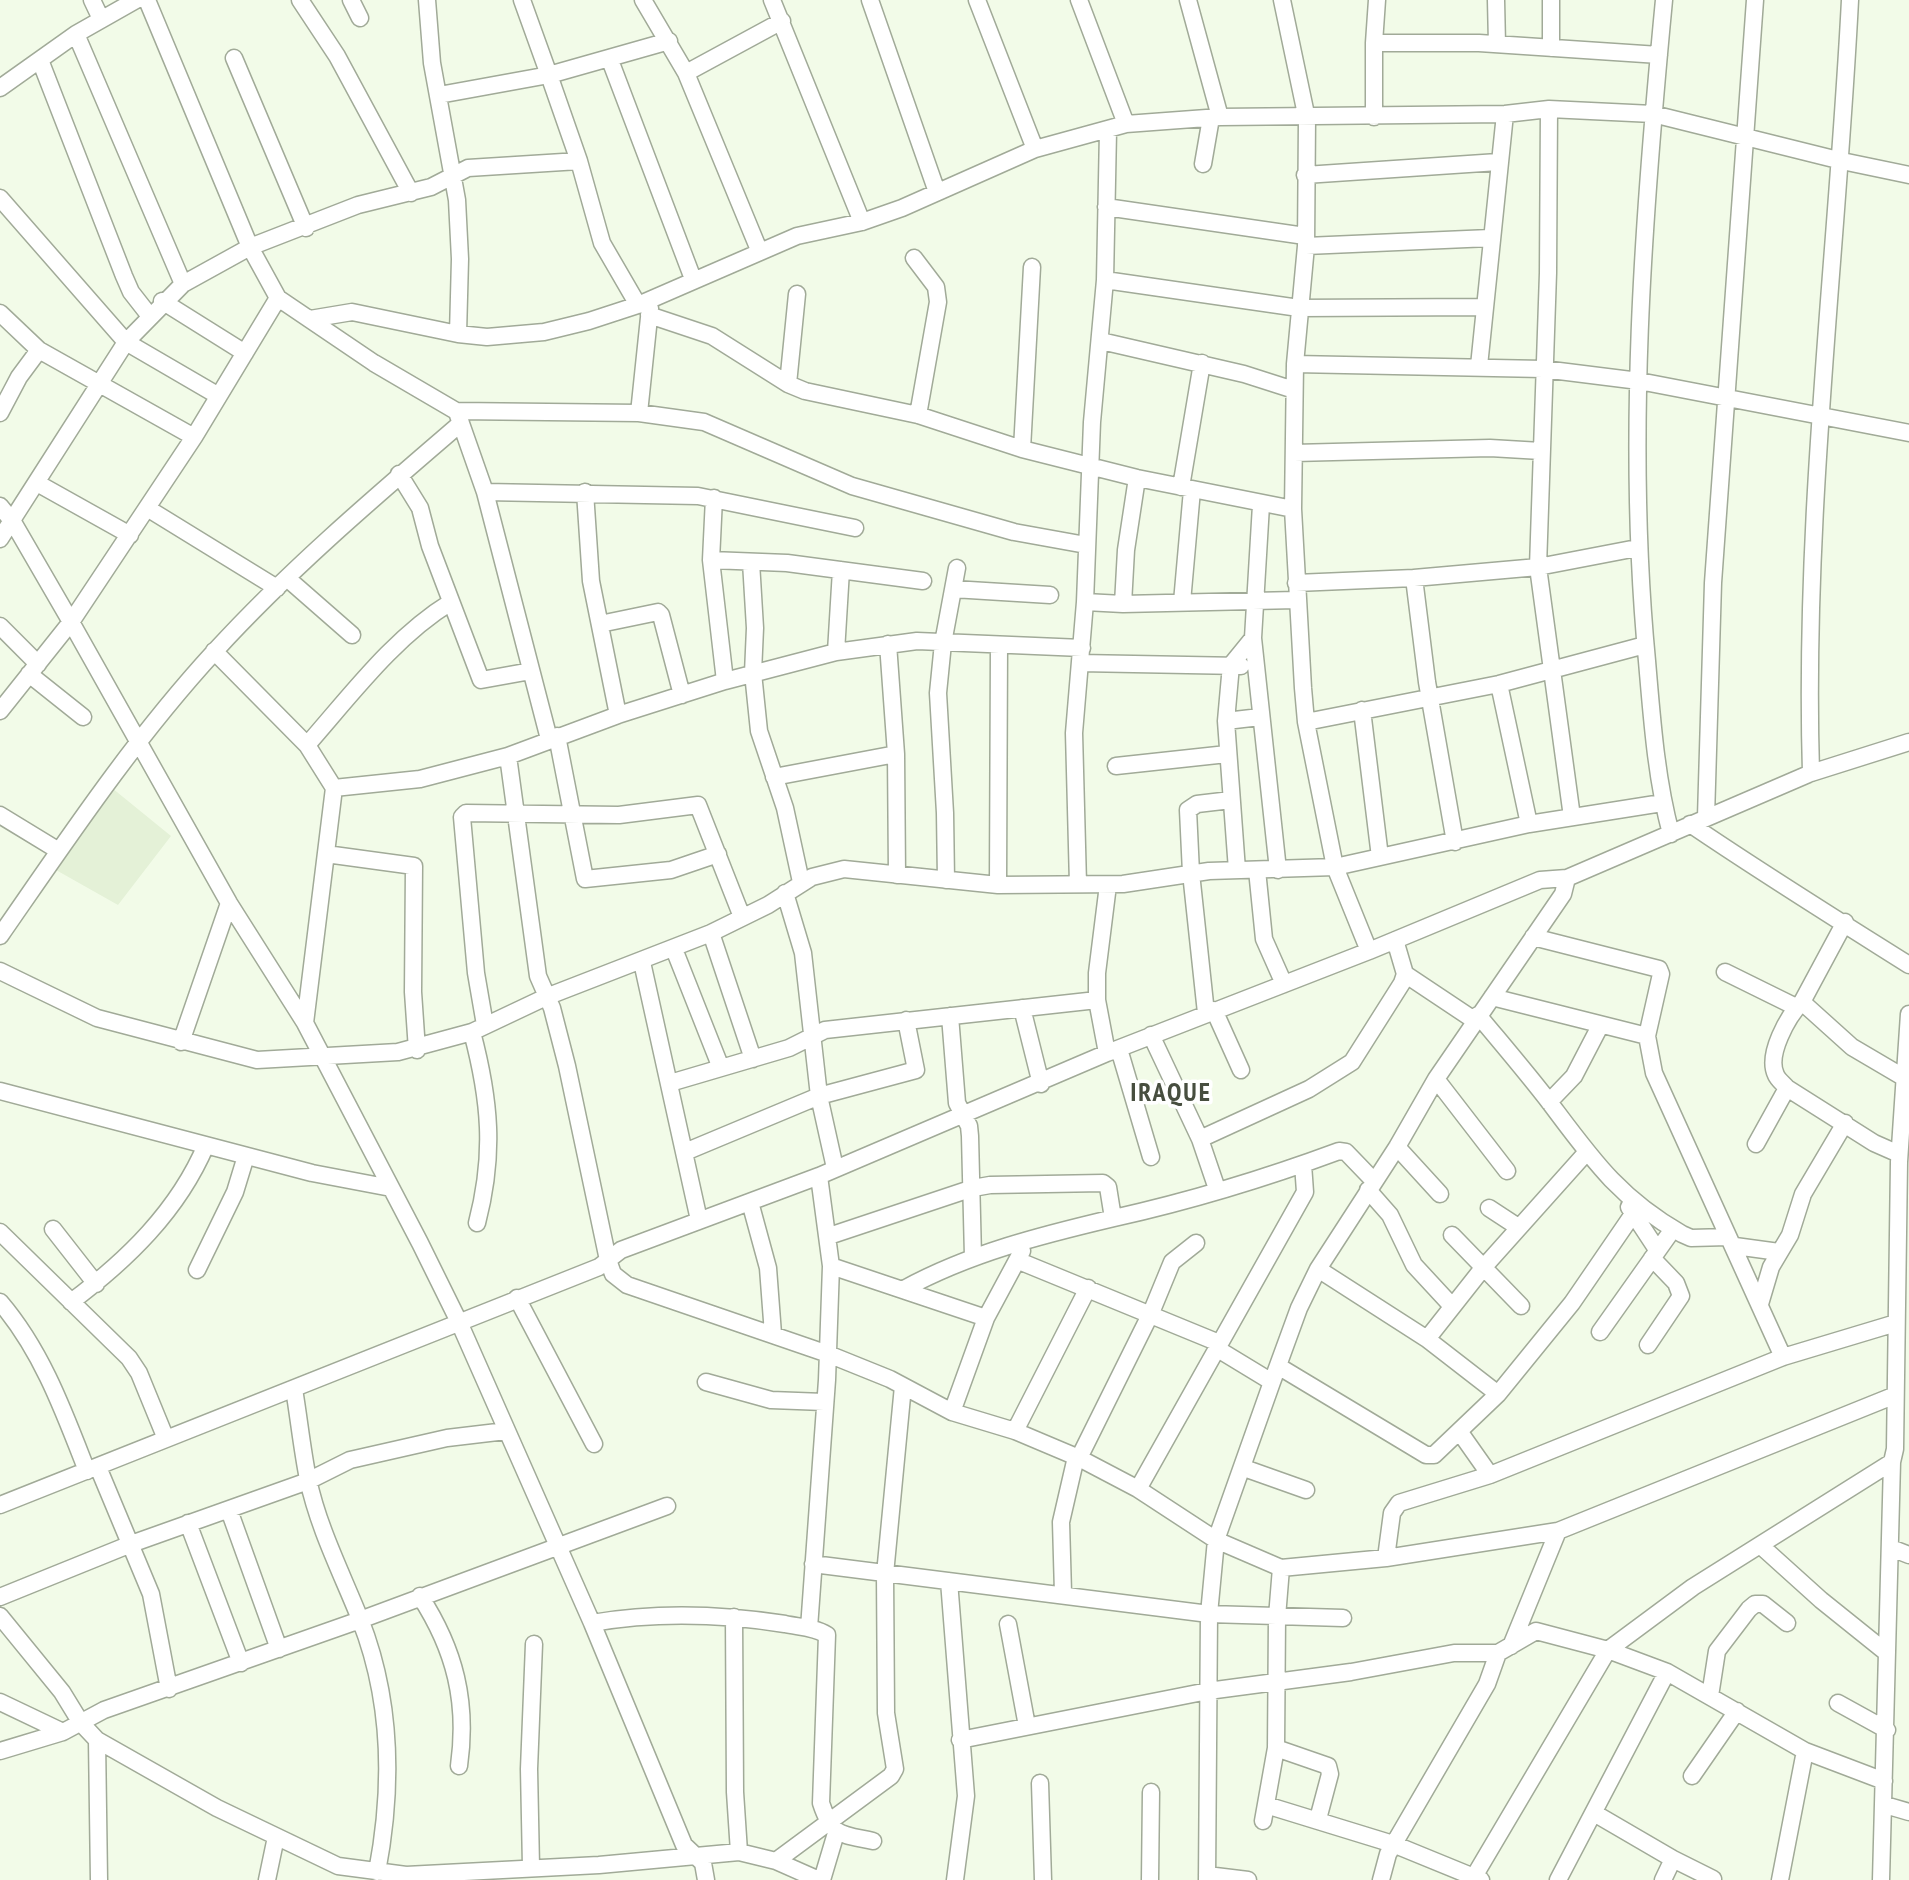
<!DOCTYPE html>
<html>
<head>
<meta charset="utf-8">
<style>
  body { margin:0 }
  canvas { display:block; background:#f2fbe8 }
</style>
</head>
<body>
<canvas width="1909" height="1880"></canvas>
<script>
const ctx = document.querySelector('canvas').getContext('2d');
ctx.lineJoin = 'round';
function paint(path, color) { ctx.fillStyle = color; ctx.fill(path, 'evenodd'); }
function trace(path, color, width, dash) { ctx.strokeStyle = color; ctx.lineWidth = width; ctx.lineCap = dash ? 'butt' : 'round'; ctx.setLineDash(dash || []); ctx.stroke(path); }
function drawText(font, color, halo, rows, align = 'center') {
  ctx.font = font + ' "PT Sans Narrow",sans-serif'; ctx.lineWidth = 7; ctx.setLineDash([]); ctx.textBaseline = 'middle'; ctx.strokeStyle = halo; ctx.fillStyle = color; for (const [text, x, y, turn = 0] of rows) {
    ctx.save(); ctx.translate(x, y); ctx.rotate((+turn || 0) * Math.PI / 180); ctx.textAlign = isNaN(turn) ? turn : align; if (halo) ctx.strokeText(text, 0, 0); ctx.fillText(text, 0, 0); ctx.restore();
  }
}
paint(new Path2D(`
  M 112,788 L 171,836 L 118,905 L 56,870 Z`), '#e4f1d7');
const minor = new Path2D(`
  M 92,0 L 101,19
  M 147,0 L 250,247 L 278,298 L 374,363 L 456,411 L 639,413 L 704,422 L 852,486 L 1014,532 L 1086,545
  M 300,0 L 337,56 L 411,193
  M 351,0 L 360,18
  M 427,0 L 432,63 L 457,200 L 460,259 L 458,334
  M 522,0 L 549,75 L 669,41
  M 643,0 L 686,73 L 759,250
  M 772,0 L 862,222
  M 870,0 L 937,192
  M 977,0 L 1035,149
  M 1079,0 L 1126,124
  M 1188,0 L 1220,117
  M 1282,0 L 1307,119 L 1306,246 L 1295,364 L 1293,509 L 1303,688 L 1306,722 L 1335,867 L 1369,951
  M 1496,0 L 1497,44
  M 1664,0 C 1643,219 1626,442 1647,661 C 1652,719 1656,778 1671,834
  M 76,34 L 183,284
  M 1374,43 L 1479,43 L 1659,55
  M 1551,48 L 1551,0
  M 234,58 L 306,228
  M 40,60 L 124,276 L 131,292 L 149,315
  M 610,60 L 693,279
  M 686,73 L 782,21
  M 0,88 L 76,34 L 136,0
  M 439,95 L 549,75 L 579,161 L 602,243 L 638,305
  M 1549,109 L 1548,273 L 1538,567 L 1572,817
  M 1374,117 L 1374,43 L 1377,0
  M 1203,164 L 1211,118
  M 1305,175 L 1498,162
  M 0,198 L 126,342 L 217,395
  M 1106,207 L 1305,236
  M 1306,246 L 1490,238
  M 914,258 L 936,287 L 938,302 L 918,415
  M 1105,280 L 1299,308 L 1483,307
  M 162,301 L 245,353
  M 0,313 L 39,350 L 194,437
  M 649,315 L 712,336 L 788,384 L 805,391 L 918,415 L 1022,449 L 1137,478 L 1293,509
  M 310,319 L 352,312 L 458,334 L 487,337 L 544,332 L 589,321 L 638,305 L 797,236 L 862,222 L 902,208 L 1035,149 L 1126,124 L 1220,117 L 1505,114 L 1549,109 L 1653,114 L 1842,161 L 1909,175
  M 1101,341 L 1244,374 L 1294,390
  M 1295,364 L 1543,369 L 1639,381 L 1909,433
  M 1479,366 L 1505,114
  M 788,384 L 797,294
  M 0,413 L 19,377 L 39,350
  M 639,413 L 650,308
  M 458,415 L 485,492 L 549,739
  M 1022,449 L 1032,267
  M 1294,453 L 1490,448 L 1541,451
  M 399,474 L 420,508 L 430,546 L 481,680 L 531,671
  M 37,483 L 130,535
  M 1181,487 L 1202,363
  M 485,492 L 698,496 L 855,528
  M 585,492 L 591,581 L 618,715
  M 714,498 L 711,560 L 725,681
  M 1261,505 L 1253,638 L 1278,870
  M 0,506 L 13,522 L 71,622 L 229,903 L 305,1023 L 420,1243 L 459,1322 L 592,1623 L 684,1845 L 703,1863 L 706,1880
  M 147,508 L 277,588
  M 0,539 L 126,342 L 183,284 L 250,247 L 358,205 L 431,187 L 468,168 L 579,161
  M 711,560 L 787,563 L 923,581
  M 751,562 L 755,628 L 753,673 L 759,731 L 785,808 L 801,882
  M 1414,578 L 1427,682 L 1455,842
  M 288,579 L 352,635
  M 1296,583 L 1414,578 L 1538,567 L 1637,548
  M 953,589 L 1050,595
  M 1085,602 L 1123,604 L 1296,600
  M 1182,602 L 1192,490
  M 1123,604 L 1126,550 L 1137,478
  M 600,624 L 658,612 L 661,615 L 682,695
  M 0,626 L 38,664
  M 888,644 L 896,754 L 897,875
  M 214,651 L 307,745 L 334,788 L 305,1023
  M 836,652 L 841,570
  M 1080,663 L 1241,666
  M 29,674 L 83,717
  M 1499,684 L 1529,824
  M 1362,710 L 1380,857
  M 0,711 L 71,622 L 194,437 L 278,298
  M 1226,721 L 1260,717
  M 1306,722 L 1499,684 L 1645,645
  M 557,736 L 585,879 L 671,870 L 718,854
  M 307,745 C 351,695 394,637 451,602
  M 508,756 L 538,976 L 552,1008 L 567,1066 L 608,1260 L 613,1274 L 627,1285 L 828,1354 L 890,1379 L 952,1412 L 1015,1431 L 1079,1458 L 1138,1489 L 1216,1540 L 1281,1568 L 1386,1558 L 1558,1531 L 1893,1396
  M 1116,766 L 1227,754
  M 1811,773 C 1803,515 1837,257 1850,0
  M 774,777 L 896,754
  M 334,788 L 420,779 L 508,756 L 618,715 L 725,681 L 836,652 L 917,641 L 1082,648
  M 0,815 L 59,851
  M 1706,817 L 1713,583 L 1755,0
  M 1690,824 C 1762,873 1836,919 1909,965
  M 326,854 L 414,866 L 413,992 L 417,1050
  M 1237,870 L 1226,721 L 1231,665 L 1253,638
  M 1257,870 L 1264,939 L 1284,984
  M 946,880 L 945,813 L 938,693 L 943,643 L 957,568
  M 1078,884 L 1074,733 L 1085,602 L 1092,422 L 1105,280 L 1108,131
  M 998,885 L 999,645
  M 785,893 L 803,953 L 819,1096 L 835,1168
  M 1845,922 L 1802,1002 L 1852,1047 L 1903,1077
  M 711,933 L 753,1059
  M 0,936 C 68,838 134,739 215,651 C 290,569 376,496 461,423
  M 1533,937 L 1659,969 L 1661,974 L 1647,1036
  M 674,949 L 721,1068
  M 642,962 L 699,1220
  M 0,971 L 97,1018 L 257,1060 L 398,1052 L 472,1032 L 546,997 L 711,933 L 768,905 L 812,877 L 844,869 L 998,885 L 1123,884 L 1209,871 L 1335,867 L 1529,824 L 1662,803
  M 1725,972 L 1796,1007
  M 1405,974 L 1474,1020
  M 1492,997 L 1647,1036 L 1654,1073 L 1783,1357
  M 1802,1002 C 1788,1016 1766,1055 1776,1075 C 1778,1080 1784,1084 1787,1088 L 1874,1143 L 1899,1154
  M 1022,1008 L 1041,1084
  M 1214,1010 L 1241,1070
  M 1206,1013 L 1191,873 L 1188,810 L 1197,804 L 1231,800
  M 1478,1015 C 1502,1044 1527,1073 1550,1103 C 1592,1159 1619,1198 1682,1234 L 1691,1238 L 1728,1237
  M 950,1016 L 957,1103 L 969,1126 L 970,1136 L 973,1257
  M 485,1025 L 476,973 L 462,817 L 466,813 L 619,815 L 698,805 L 742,917
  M 472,1032 C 490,1100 495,1154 477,1223
  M 1151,1035 L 1200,1139 L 1217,1189
  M 181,1042 L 229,903
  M 1119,1049 L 1151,1157
  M 1107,1053 L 1097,1000 L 1097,973 L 1108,885
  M 1436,1079 L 1507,1171
  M 670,1083 L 789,1048 L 825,1030 L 1097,1000
  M 0,1091 L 312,1173 L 391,1188
  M 1549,1102 L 1574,1076 L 1600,1026
  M 1200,1139 L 1309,1089 L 1352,1062 L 1402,983 L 1405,974 L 1395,940
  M 1756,1144 L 1787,1088
  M 1397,1147 L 1440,1194
  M 685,1152 L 819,1096 L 916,1070 L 906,1020
  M 1368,1190 L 1390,1215 L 1414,1265 L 1451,1305
  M 750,1202 L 768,1268 L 773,1334
  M 1629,1207 L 1656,1248
  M 1489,1208 L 1518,1227
  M 53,1229 L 96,1284
  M 0,1232 L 129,1358 L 139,1373 L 166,1439
  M 1452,1235 L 1521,1306
  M 829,1236 L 973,1188 L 990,1185 L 1103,1183 L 1108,1187 L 1113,1218
  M 1735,1246 L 1779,1252
  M 1019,1261 L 1219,1343
  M 831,1266 L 986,1318
  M 1318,1269 L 1427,1339 L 1498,1394
  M 197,1270 L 235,1192 L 246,1156
  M 904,1289 C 970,1253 1042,1235 1114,1218 C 1190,1201 1266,1178 1339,1151 L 1346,1152 L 1373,1180
  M 517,1298 L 594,1444
  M 0,1302 C 42,1351 64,1412 87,1471
  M 71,1302 C 127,1260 178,1211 206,1145
  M 1760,1304 L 1771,1267 L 1790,1235 L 1803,1194 L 1845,1123
  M 1600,1332 L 1673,1229
  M 1427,1339 L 1483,1268 L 1585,1154
  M 1648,1345 L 1681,1296 L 1676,1283 L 1652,1258
  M 1216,1348 L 1272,1382
  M 1278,1366 L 1426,1455 L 1434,1455 L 1498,1394 L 1572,1303 L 1633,1214
  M 706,1382 L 771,1400 L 824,1402
  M 294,1389 C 299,1419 302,1449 308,1479 C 318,1527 342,1574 360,1619 C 392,1700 393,1788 377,1872
  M 952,1412 L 986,1318 L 1022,1251
  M 1015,1431 L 1088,1288
  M 1459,1431 L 1490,1475
  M 1079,1458 L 1151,1313 L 1172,1262 L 1196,1243
  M 98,1467 L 151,1594 L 169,1689
  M 1244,1468 L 1306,1490
  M 1138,1489 L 1305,1192 L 1303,1164
  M 0,1505 L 599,1267 L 621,1250 L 819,1176 L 1107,1053 L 1369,951 L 1540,880 L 1567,878 L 1811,773 L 1909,742
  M 229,1510 L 279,1649
  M 188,1523 L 241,1663
  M 1760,1545 L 1821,1600 L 1887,1653
  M 1891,1548 L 1909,1555
  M 1386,1558 L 1392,1513 L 1399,1503 L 1490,1475 L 1783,1357 L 1896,1323
  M 813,1564 L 1209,1614 L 1343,1618
  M 949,1581 L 966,1796 L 955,1880
  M 1063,1593 L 1061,1522 L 1076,1457
  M 420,1596 C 455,1650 468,1702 459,1766
  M 0,1597 L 131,1544 L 308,1481 L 350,1460 L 447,1438 L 506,1431
  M 0,1616 L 62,1692 L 81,1723 L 97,1740 L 217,1808 L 338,1866 L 406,1875 L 599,1865 L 739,1852 L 776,1861 L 819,1880
  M 734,1617 L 735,1792 L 739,1852
  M 592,1623 C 655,1612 722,1614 785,1624 C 799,1627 815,1627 827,1635 L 821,1803 C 832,1837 841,1834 873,1841
  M 1008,1624 L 1027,1726
  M 809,1628 L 827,1380 L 831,1266 L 819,1176
  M 1511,1646 L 1558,1531
  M 1710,1696 L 1717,1651 L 1749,1609 L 1755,1604 L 1763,1604 L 1787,1623
  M 0,1702 L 63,1732
  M 1838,1703 L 1887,1730
  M 97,1740 L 99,1880
  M 960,1740 L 1208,1691 L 1351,1672 L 1454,1653 L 1498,1653 L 1536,1631 L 1608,1650 L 1667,1672 L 1805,1751 L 1884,1781
  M 1276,1748 L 1328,1766 L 1330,1774 L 1318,1819
  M 0,1751 L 63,1732 L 104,1710 L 360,1620 L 667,1506
  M 1692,1776 L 1737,1711
  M 1040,1783 L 1043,1880
  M 1266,1805 L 1393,1844 L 1481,1880
  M 1885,1805 L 1909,1812
  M 1594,1813 L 1673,1859 L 1713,1879
  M 1263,1821 L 1276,1748 L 1277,1617 L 1281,1568
  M 776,1861 L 891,1776 L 895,1769 L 886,1713 L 885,1574 L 903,1386
  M 531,1867 L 529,1769 L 534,1644
  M 1207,1875 L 1248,1880
  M 267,1880 L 276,1837
  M 822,1880 L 836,1833
  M 1150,1880 L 1151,1792
  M 1207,1880 L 1209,1614 L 1216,1540 L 1272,1382 L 1299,1308 L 1318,1269 L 1397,1147 L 1436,1079 L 1563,894 L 1567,878
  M 1381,1880 L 1388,1854 L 1487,1684 L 1498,1653
  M 1472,1880 L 1608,1650 L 1693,1587 L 1892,1462
  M 1558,1880 L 1667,1672
  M 1663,1880 L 1673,1859
  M 1780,1880 L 1805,1751
  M 1881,1880 L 1892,1462 L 1895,1449 L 1899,1162 L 1909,1014`);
trace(minor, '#a1aa98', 19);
trace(minor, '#fff', 16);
ctx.letterSpacing = '2px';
drawText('bold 26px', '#474e3f', '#fff', [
  ["IRAQUE",1171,1094]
]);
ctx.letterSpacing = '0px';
</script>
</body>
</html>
